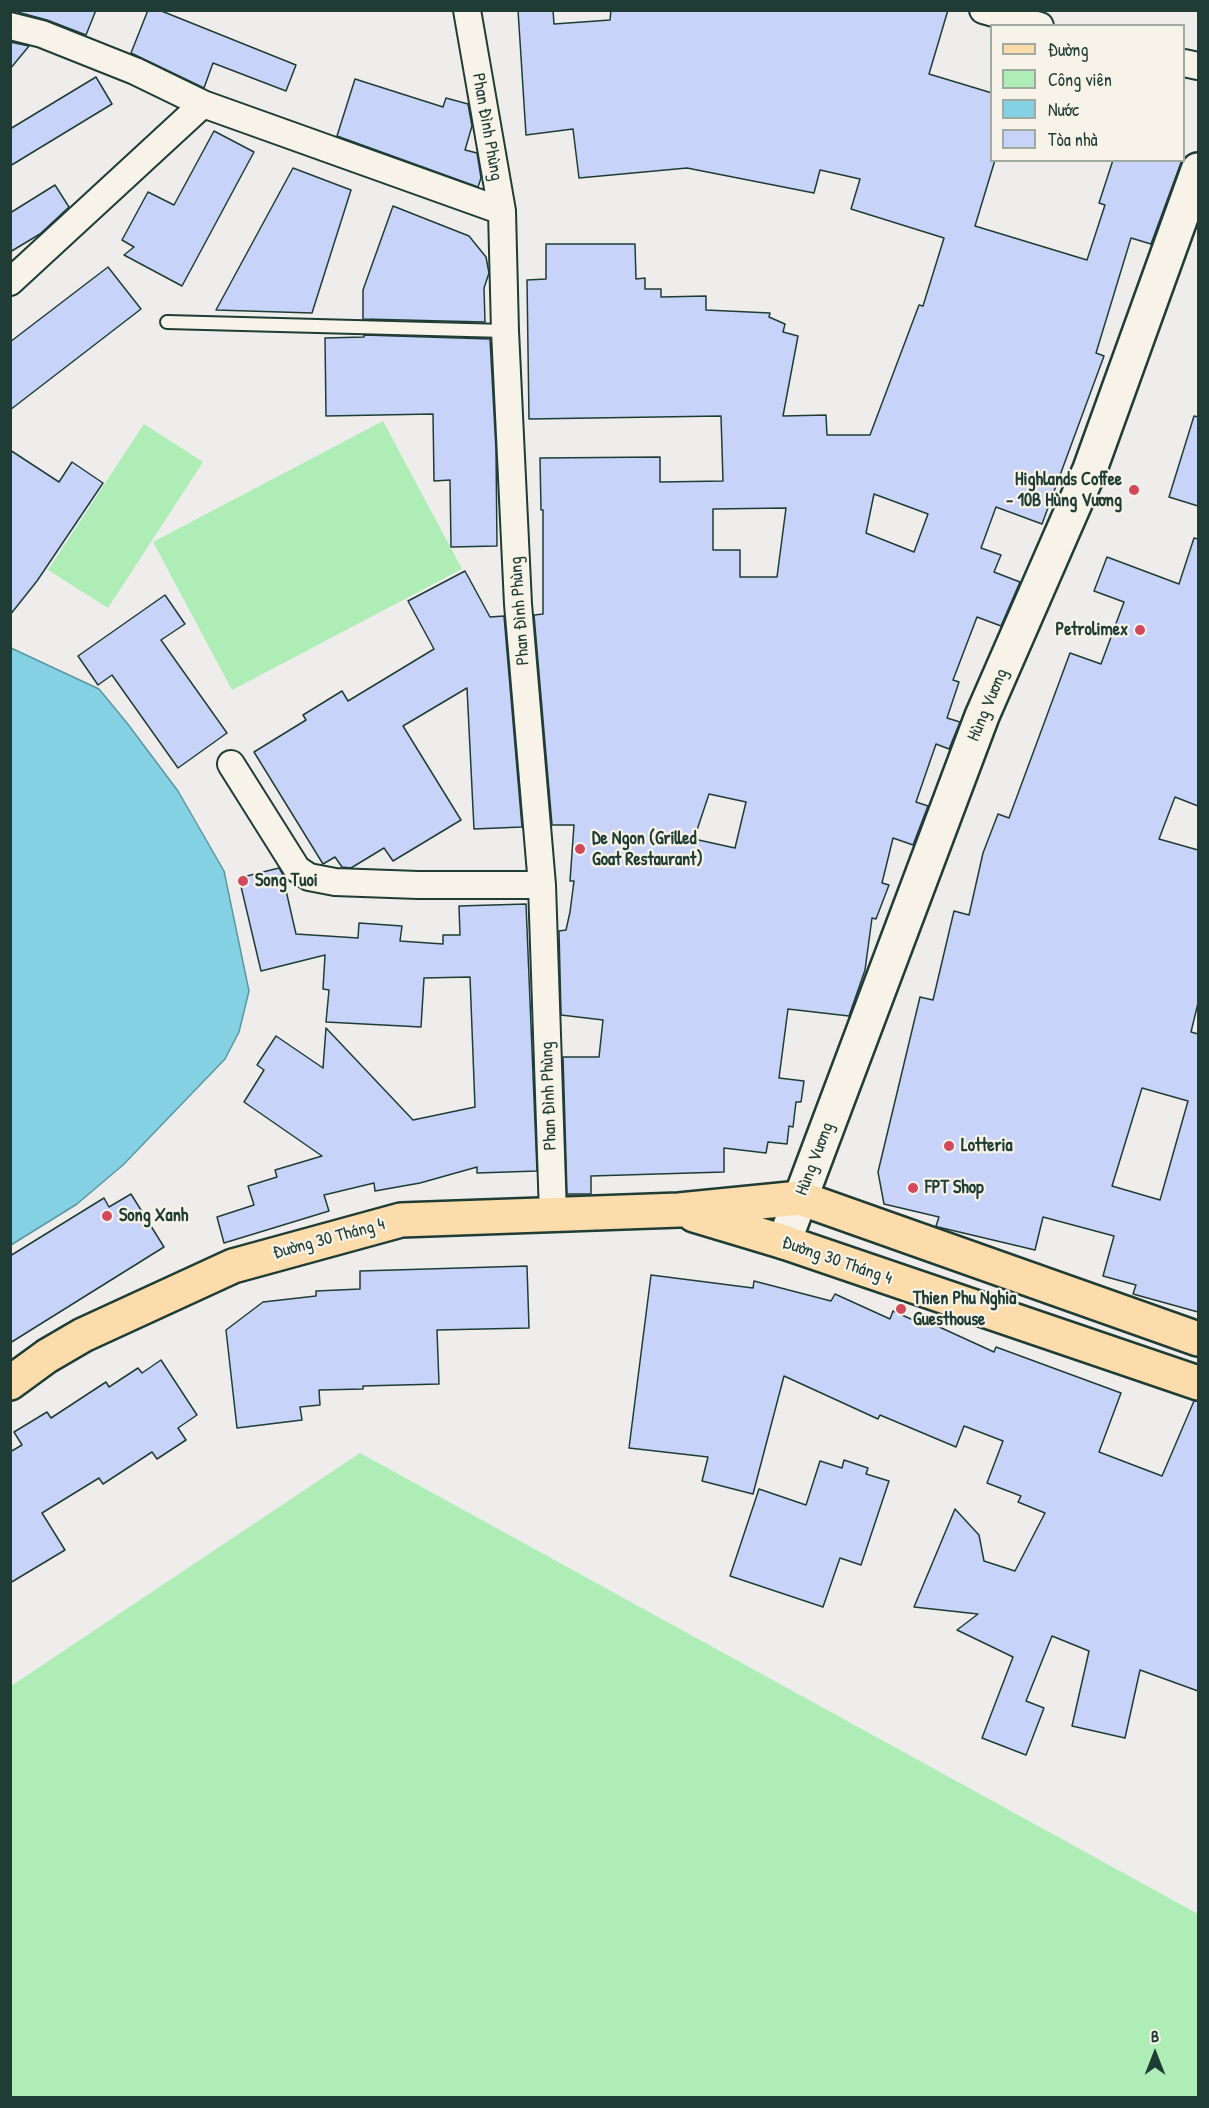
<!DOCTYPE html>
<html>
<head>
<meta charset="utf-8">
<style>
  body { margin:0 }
  #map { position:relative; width:1209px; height:2108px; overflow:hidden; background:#eeedec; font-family:"Patrick Hand",sans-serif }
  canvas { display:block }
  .frame { position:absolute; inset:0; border:12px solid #1f3d34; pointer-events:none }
  .legend { position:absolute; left:990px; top:24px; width:195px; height:138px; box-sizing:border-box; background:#f7f3e8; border:2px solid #a1aaa0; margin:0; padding:8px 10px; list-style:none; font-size:18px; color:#1f3d34 }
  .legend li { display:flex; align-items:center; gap:12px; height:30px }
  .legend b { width:30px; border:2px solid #a1aaa0 }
  .north { position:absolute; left:1125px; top:2024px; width:60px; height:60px; -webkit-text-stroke:4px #f7f3e8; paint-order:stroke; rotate:0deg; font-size:16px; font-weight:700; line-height:24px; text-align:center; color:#1f3d34 }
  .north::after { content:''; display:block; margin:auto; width:21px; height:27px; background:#1f3d34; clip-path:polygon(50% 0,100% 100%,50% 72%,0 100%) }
</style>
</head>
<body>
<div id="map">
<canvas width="1209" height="2108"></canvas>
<div class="frame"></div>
<ul class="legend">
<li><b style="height:8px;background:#fddcac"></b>Đường</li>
<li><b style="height:16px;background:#aeedb5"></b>Công viên</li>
<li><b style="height:16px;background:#85d1e4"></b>Nước</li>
<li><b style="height:16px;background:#c8d3fa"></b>Tòa nhà</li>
</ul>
<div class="north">B</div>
</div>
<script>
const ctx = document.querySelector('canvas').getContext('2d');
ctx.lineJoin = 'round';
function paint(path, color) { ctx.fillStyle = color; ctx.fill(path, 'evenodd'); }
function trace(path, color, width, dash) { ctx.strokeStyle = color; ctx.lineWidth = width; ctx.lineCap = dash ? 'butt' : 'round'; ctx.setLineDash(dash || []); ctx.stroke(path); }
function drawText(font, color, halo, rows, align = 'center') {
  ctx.font = font + ' "Patrick Hand",sans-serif'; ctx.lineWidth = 4.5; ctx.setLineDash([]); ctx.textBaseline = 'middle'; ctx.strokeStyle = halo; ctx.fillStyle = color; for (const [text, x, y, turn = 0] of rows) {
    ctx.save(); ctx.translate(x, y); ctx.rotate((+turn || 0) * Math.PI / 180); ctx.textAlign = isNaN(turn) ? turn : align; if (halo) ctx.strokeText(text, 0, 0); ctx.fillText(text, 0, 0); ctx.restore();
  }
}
paint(new Path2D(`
  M 383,421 L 462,569 L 232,690 L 153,542 Z
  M 144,424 L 203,462 L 108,608 L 48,570 Z
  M 360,1453 L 1198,1914 L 1198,2097 L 11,2097 L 11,1686 Z`), '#aeedb5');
const water = new Path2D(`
  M 11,648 L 99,689 L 127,723 L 178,791 L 224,871 L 249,991 L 239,1032 L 225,1059 L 123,1165 L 77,1204 L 11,1245 Z`);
paint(water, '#85d1e4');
trace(water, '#5c969e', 1.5);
const building = new Path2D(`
  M 10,10 L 96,10 L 86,35 L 47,20 Z
  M 148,10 L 159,10 L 296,65 L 286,91 L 213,63 L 204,88 L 131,53 Z
  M 518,10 L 553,10 L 554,24 L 610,20 L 611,10 L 948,10 L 929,74 L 992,93 L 992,160 L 995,160 L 975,226 L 1087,260 L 1105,205 L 1099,203 L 1113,160 L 1182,160 L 1151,244 L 1131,238 L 1096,353 L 1104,356 L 1042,524 L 996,507 L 981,548 L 1001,555 L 994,572 L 1020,582 L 1001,626 L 977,617 L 953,680 L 959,682 L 947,718 L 960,722 L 949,749 L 936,744 L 916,802 L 928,806 L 913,845 L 893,838 L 882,883 L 889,885 L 876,919 L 872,918 L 865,970 L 849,1016 L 788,1009 L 779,1078 L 804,1081 L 801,1102 L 796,1102 L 793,1127 L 789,1126 L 787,1144 L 768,1142 L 766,1153 L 724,1148 L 724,1172 L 591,1176 L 591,1194 L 567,1194 L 563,1057 L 599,1057 L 603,1020 L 561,1015 L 559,931 L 566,930 L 570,912 L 574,881 L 570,881 L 574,825 L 552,825 L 534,615 L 543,614 L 543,510 L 541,510 L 540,458 L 660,457 L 660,482 L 723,481 L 721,416 L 529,419 L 527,280 L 546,279 L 546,244 L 635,244 L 636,279 L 645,278 L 645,289 L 661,289 L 661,297 L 706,296 L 706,310 L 770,313 L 769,317 L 785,324 L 783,332 L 798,336 L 783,416 L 826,415 L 827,435 L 870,435 L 919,305 L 923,306 L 944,238 L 851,209 L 860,179 L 820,170 L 814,193 L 687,168 L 579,178 L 573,129 L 526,135 ZM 874,494 L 928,514 L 914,552 L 866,533 ZM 786,508 L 777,577 L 740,577 L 740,550 L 713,550 L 713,509 ZM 709,794 L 746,802 L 735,848 L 694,839 Z
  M 10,42 L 29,46 L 10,69 Z
  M 96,77 L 112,104 L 10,166 L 10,129 Z
  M 355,79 L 443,107 L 446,98 L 468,104 L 472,126 L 465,150 L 477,153 L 481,178 L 478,187 L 337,136 Z
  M 214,131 L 254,152 L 182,286 L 124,255 L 134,247 L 122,240 L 148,192 L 174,205 Z
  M 293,168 L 351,190 L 312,313 L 216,310 Z
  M 55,185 L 69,207 L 40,234 L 10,252 L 10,213 Z
  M 393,206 L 469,236 L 486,257 L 489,273 L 484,288 L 485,322 L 363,319 L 363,290 Z
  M 108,267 L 141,309 L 10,410 L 10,342 Z
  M 364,335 L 490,339 L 496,450 L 497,546 L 451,547 L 450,480 L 434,481 L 433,414 L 326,416 L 325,338 L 364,337 Z
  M 1194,416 L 1198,417 L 1198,506 L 1169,497 Z
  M 10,450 L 59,482 L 72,462 L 103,483 L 37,581 L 10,615 Z
  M 1194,538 L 1198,539 L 1198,806 L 1175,797 L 1159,839 L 1198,850 L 1198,1003 L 1191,1032 L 1198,1034 L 1198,1312 L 1133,1294 L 1136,1285 L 1103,1276 L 1114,1236 L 1043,1217 L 1035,1250 L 938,1227 L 936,1226 L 939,1217 L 884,1204 L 878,1172 L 920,997 L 933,1000 L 954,911 L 969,915 L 983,853 L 998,814 L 1009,818 L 1070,653 L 1101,664 L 1124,602 L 1094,591 L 1107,557 L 1179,584 ZM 1142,1088 L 1188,1101 L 1160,1200 L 1112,1186 Z
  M 465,571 L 490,617 L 504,616 L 522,827 L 474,829 L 467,688 L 403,726 L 461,820 L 393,861 L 384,848 L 351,868 L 342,867 L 335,857 L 323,864 L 254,752 L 306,720 L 303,715 L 342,691 L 348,701 L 434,649 L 408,601 Z
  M 165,595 L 185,624 L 161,640 L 227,733 L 178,768 L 112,675 L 98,685 L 78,656 Z
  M 279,868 L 282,873 L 296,934 L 358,938 L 359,923 L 402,926 L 400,941 L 443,944 L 443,935 L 460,935 L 459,906 L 526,904 L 537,1171 L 477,1173 L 477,1167 L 420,1183 L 375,1191 L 374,1183 L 324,1195 L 329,1211 L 224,1243 L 217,1217 L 254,1205 L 248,1186 L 277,1177 L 275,1170 L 322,1156 L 244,1102 L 264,1070 L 257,1065 L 276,1036 L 323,1068 L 326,1028 L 413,1120 L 475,1107 L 470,977 L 424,978 L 421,1027 L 326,1022 L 329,990 L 323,989 L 325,955 L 261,971 L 239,878 Z
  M 131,1194 L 164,1247 L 10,1343 L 10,1256 L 104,1198 L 109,1207 Z
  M 527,1266 L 529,1328 L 437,1330 L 439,1384 L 363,1386 L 363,1389 L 319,1390 L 320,1405 L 300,1407 L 302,1420 L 237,1428 L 226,1330 L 263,1302 L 316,1296 L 316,1291 L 360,1289 L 360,1271 Z
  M 651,1275 L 753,1288 L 754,1281 L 831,1301 L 835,1294 L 890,1319 L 893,1311 L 922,1324 L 924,1320 L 994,1352 L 996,1347 L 1121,1393 L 1099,1452 L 1162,1476 L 1194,1401 L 1198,1401 L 1198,1691 L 1140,1670 L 1125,1738 L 1072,1726 L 1089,1651 L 1052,1636 L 1026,1701 L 1044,1708 L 1026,1755 L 982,1738 L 1013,1657 L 957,1630 L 978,1614 L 914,1607 L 955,1509 L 979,1535 L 984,1561 L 1015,1571 L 1045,1513 L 1018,1502 L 1021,1496 L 987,1483 L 1003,1441 L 964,1426 L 956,1447 L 880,1415 L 878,1419 L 784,1376 L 753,1494 L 702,1481 L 708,1457 L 629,1448 Z
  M 161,1360 L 197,1415 L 178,1428 L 186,1440 L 157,1459 L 152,1452 L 103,1484 L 99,1478 L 42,1513 L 65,1550 L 10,1583 L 10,1452 L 22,1445 L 14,1432 L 47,1412 L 51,1418 L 106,1382 L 109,1387 L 138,1368 L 142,1373 Z
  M 844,1460 L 868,1468 L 866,1474 L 889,1481 L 861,1565 L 840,1558 L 823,1607 L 730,1576 L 759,1489 L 806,1505 L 820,1461 L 842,1468 Z`);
paint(building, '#c8d3fa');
trace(building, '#1f3d34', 1.5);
const service = new Path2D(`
  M 167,322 L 505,331`);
const minor = new Path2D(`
  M 467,10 L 502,211 L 505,331 L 518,604 L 542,885 L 553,1214
  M 983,10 L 1040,26
  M 10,26 L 42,34 L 135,71 L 203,104 L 502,211
  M 1184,63 L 1198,66
  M 10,282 L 203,104
  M 231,764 L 297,869 L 309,877 L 335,882 L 418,885 L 542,885`);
const secondary = new Path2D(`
  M 784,1242 L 982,716 L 1090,469 L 1198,170`);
const primary = new Path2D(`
  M 694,1215 L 784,1242 L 1198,1383
  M 10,1383 L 47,1356 L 83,1335 L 233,1266 L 401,1220 L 679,1210 L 800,1198 L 1198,1339`);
trace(service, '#1f3d34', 16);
trace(minor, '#1f3d34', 30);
trace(secondary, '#1f3d34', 38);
trace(primary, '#1f3d34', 38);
trace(service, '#f7f3e8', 12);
trace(minor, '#f7f3e8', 26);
trace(secondary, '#f7f3e8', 33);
trace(primary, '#fddcac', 33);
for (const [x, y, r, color] of [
  [1134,490,6,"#d1495b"],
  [1140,630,6,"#d1495b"],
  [580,849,6,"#d1495b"],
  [243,881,6,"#d1495b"],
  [949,1146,6,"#d1495b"],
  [913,1188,6,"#d1495b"],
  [107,1216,6,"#d1495b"],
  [901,1309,6,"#d1495b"]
]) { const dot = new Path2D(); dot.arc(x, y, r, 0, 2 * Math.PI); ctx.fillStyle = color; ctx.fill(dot); trace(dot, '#f7f3e8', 2); }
drawText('18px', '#1f3d34', '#f7f3e8', [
  ["Phan Đình Phùng",487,127,80],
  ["Phan Đình Phùng",520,611,-94],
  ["Hùng Vương",988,705,-67],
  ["Phan Đình Phùng",549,1096,-92],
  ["Hùng Vương",815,1159,-69],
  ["Đường 30 Tháng 4",329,1239,-15],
  ["Đường 30 Tháng 4",837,1261,19]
]);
drawText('bold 18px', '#1f3d34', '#f7f3e8', [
  ["Highlands Coffee",1122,480,"right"],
  ["- 10B Hùng Vương",1122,501,"right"],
  ["Petrolimex",1128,630,"right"],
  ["De Ngon (Grilled",592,839],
  ["Goat Restaurant)",592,860],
  ["Song Tuoi",255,881],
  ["Lotteria",961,1146],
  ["FPT Shop",925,1188],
  ["Song Xanh",119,1216],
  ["Thien Phu Nghia",913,1299],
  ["Guesthouse",913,1320]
], 'left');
</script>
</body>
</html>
